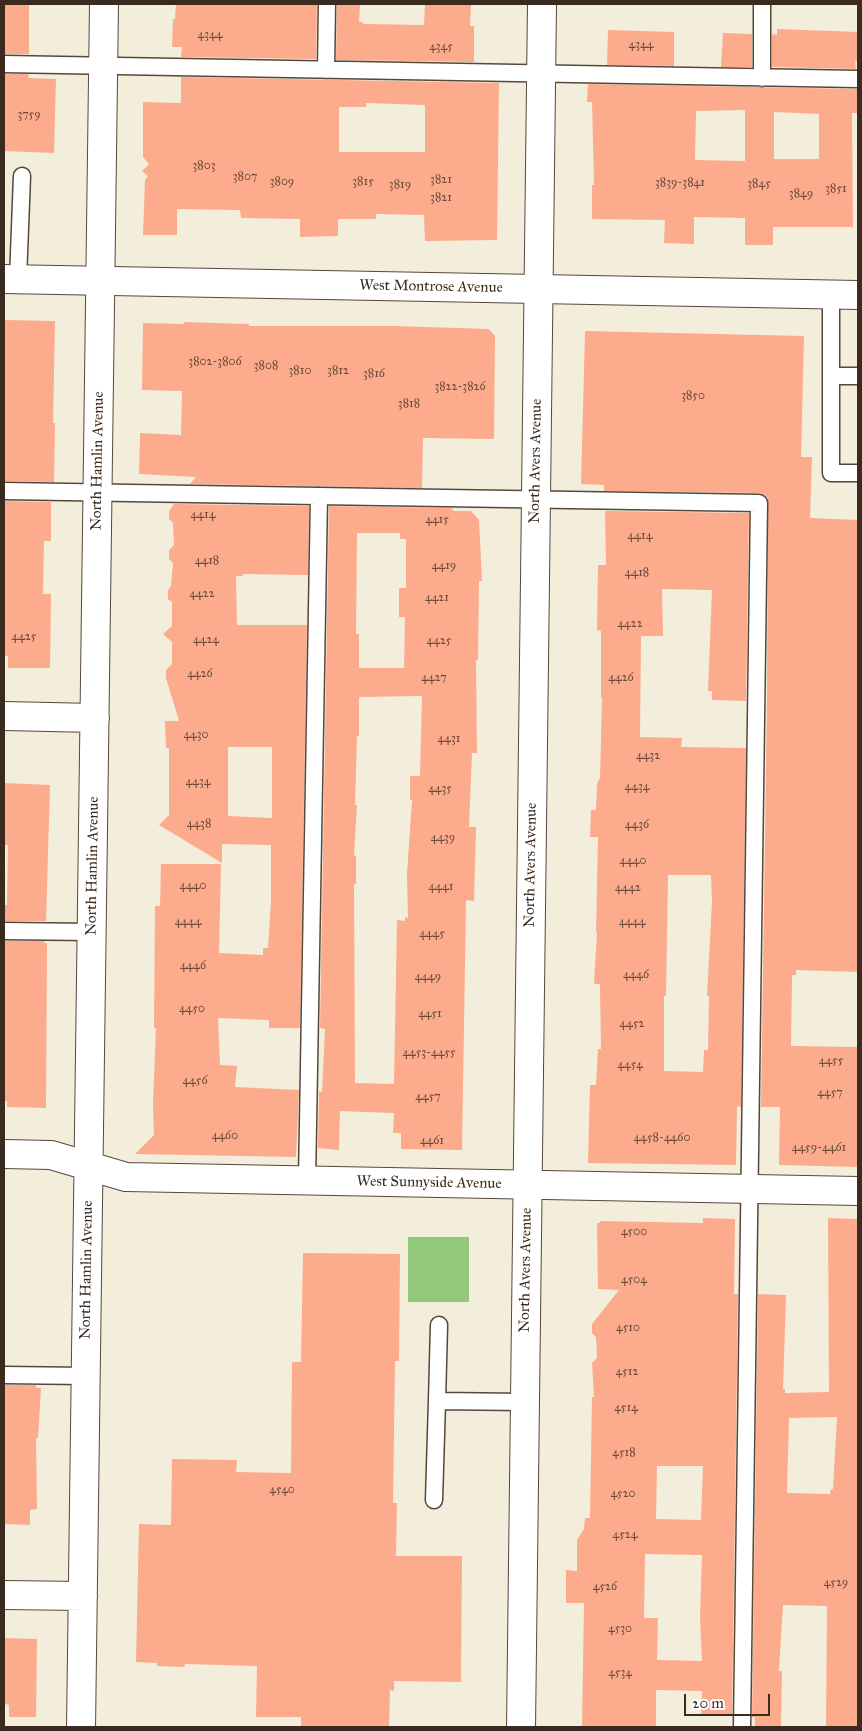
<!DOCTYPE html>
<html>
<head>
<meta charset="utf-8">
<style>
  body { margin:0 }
  #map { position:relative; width:862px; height:1731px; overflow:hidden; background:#f3eedb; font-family:"IM FELL Great Primer",serif }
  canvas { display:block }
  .frame { position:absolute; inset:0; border:5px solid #3b2a1e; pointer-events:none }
  .scale { position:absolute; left:684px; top:1694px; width:86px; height:22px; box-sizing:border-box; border:2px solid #3b2a1e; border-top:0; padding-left:6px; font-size:15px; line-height:18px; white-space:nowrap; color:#3b2a1e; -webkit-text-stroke:4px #fff; paint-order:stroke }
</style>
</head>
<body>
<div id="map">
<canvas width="862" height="1731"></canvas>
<div class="frame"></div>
<div class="scale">20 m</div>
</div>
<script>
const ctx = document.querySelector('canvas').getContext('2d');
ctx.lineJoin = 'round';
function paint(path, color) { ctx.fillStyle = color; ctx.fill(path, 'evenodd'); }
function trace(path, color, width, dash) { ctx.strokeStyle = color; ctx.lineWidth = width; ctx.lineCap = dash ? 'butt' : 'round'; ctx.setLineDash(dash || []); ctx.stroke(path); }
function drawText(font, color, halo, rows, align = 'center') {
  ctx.font = font + ' "IM FELL Great Primer",serif'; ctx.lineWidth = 4; ctx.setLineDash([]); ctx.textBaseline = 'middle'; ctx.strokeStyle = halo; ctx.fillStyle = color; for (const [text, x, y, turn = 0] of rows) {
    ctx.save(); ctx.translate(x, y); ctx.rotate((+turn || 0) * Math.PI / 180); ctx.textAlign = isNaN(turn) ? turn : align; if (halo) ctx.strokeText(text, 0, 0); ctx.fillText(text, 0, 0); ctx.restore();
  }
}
paint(new Path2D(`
  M 408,1237 L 469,1237 L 469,1302 L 408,1302 Z`), '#91c87a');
paint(new Path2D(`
  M 4,4 L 29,4 L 29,54 L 4,54 Z
  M 176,4 L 317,4 L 316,59 L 181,57 L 182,47 L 172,47 L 173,19 L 175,19 Z
  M 337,4 L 360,4 L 359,22 L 363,22 L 363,24 L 424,25 L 425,4 L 471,4 L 470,26 L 474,26 L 474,62 L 336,60 Z
  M 777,29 L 858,32 L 858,61 L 855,61 L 856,69 L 772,67 L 772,34 L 777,35 Z
  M 608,30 L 674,32 L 674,66 L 607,65 Z
  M 723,33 L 752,34 L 752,67 L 721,67 Z
  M 4,74 L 29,74 L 28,78 L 56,79 L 54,153 L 4,151 Z
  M 181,77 L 499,83 L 497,240 L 425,241 L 424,215 L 376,214 L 376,219 L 338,219 L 338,236 L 300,237 L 300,219 L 241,218 L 240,210 L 177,209 L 177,235 L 143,235 L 145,180 L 148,176 L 142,171 L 149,164 L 143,157 L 143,102 L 181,103 ZM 366,103 L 425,105 L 425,152 L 339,152 L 339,107 L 366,107 Z
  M 588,84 L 857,89 L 858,113 L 852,113 L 853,227 L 773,227 L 773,245 L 745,245 L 745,218 L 694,217 L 694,244 L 664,243 L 665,220 L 592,219 L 592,185 L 594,185 L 592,102 L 587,102 ZM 745,110 L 745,161 L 695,160 L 696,111 ZM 774,112 L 819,114 L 819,159 L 774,159 Z
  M 4,320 L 55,321 L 53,423 L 55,423 L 54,482 L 4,481 Z
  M 184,322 L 249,324 L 249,326 L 395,326 L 489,329 L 495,336 L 494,439 L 423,438 L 422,488 L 190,484 L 196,477 L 139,474 L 140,433 L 181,435 L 182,391 L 142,390 L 143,323 L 184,324 Z
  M 585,331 L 804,336 L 801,457 L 812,457 L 810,518 L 858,520 L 858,972 L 796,970 L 796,975 L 792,975 L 791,1046 L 858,1047 L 858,1167 L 779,1165 L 780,1107 L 761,1107 L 767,701 L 768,499 L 765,495 L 759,493 L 604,491 L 604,485 L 581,484 Z
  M 4,501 L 51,502 L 51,541 L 44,541 L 43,594 L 51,594 L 50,668 L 8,668 L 8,656 L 4,656 Z
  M 174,504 L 309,506 L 308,575 L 243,574 L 243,576 L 236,576 L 237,625 L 307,625 L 300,1028 L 269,1028 L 269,1020 L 218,1018 L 220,1065 L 237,1066 L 235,1087 L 299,1090 L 296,1157 L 135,1154 L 154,1135 L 153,1103 L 156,1028 L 154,1028 L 155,906 L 160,906 L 161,864 L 221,864 L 219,953 L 263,955 L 263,948 L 268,948 L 271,901 L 271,845 L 222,844 L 222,863 L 159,825 L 169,815 L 169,748 L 166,748 L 165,721 L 179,721 L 166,678 L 166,670 L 172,664 L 172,642 L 163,634 L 172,626 L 172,602 L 168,599 L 168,590 L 171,586 L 173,563 L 169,559 L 169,550 L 174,545 L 173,523 L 169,519 L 169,511 ZM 228,747 L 272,747 L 272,818 L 228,816 Z
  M 329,506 L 451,508 L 454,511 L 471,511 L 479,520 L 482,581 L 479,581 L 478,660 L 476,660 L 477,753 L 472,753 L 469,827 L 476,827 L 474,901 L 466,900 L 462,1150 L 401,1149 L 401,1133 L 393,1133 L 394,1113 L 340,1111 L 339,1150 L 318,1148 L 319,1091 L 322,1092 L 325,1029 L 320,1028 ZM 357,533 L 400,533 L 400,539 L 406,539 L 406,588 L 399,588 L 399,617 L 405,617 L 404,668 L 359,668 L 359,634 L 356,634 ZM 422,696 L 420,776 L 410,776 L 410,800 L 412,800 L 407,874 L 408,918 L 405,917 L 405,921 L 397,920 L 394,1084 L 355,1083 L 354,884 L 356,884 L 356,856 L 354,856 L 357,805 L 355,805 L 357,736 L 359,736 L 359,697 Z
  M 605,511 L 749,513 L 746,701 L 712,700 L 712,691 L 708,691 L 712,590 L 662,589 L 663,636 L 641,636 L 640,737 L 682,738 L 681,747 L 746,748 L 741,1107 L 737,1106 L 736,1165 L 588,1163 L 590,1085 L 596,1085 L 598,1049 L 601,1049 L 600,984 L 594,984 L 597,933 L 596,933 L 598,837 L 590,837 L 591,810 L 596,810 L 597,784 L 600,778 L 602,698 L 601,698 L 601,631 L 597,630 L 598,565 L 606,565 ZM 668,875 L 711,875 L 712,902 L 707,996 L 709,996 L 708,1050 L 704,1050 L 703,1072 L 664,1071 L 664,996 L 666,996 Z
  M 4,783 L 50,785 L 46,921 L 4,921 L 4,905 L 7,905 L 8,845 L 4,845 Z
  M 4,941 L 44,941 L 44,943 L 47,943 L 46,1108 L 7,1107 L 7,1101 L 4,1101 Z
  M 703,1218 L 735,1219 L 734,1294 L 738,1294 L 732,1716 L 701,1716 L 702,1691 L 656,1690 L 656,1727 L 582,1727 L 584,1603 L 566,1603 L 566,1570 L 577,1571 L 577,1540 L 584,1529 L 585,1518 L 590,1518 L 592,1397 L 594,1397 L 592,1363 L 597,1358 L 596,1337 L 592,1333 L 592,1324 L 619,1290 L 598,1289 L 597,1223 L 600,1223 L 600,1221 L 703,1223 ZM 657,1466 L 703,1466 L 701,1520 L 656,1519 ZM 645,1554 L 702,1555 L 700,1618 L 702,1661 L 657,1660 L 658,1618 L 644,1618 Z
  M 828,1218 L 858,1219 L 858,1727 L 826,1727 L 827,1606 L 783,1605 L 779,1671 L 782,1671 L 781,1727 L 755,1727 L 755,1717 L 752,1717 L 758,1294 L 786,1295 L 783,1389 L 785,1389 L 785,1393 L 829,1392 ZM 837,1417 L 833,1489 L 831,1489 L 830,1494 L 787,1493 L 789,1418 Z
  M 303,1253 L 400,1254 L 399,1361 L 395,1361 L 393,1503 L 397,1503 L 396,1556 L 462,1556 L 461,1682 L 394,1681 L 394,1691 L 390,1690 L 389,1727 L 301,1727 L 301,1717 L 256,1717 L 257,1666 L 185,1664 L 184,1667 L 157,1666 L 157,1663 L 136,1662 L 139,1524 L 171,1525 L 172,1459 L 237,1460 L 236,1472 L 291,1473 L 292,1362 L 301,1362 Z
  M 4,1385 L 36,1385 L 36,1388 L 41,1388 L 38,1438 L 36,1438 L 37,1509 L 30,1510 L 30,1525 L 4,1524 Z
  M 5,1638 L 37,1639 L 36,1717 L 9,1717 L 9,1705 L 5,1704 Z`), '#fcab8d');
const service = new Path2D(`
  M 4,64 L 858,79
  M 326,70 L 327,4
  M 762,78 L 762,4
  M 18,279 L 22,176
  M 831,294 L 831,473 L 858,473
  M 831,376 L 858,376
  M 4,491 L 759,503 L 742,1727
  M 4,931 L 92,932
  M 307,1181 L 319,496
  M 439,1325 L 437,1401 L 525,1402
  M 4,1375 L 86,1376
  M 434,1500 L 437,1401`);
const minor = new Path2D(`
  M 4,716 L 95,718
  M 4,1154 L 51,1155 L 126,1177 L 858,1191
  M 4,1595 L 83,1596
  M 81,1727 L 104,4
  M 521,1727 L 542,4`);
const secondary = new Path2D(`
  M 4,279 L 858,295`);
trace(service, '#57473a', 19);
trace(minor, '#57473a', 30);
trace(secondary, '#57473a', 30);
trace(service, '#fff', 16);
trace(minor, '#fff', 28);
trace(secondary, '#fff', 28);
drawText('12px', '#6b4a3a', null, [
  ["4344",210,35],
  ["4344",641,45],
  ["4345",441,47],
  ["3759",29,115],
  ["3803",204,166],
  ["3807",245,177],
  ["3821",441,180],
  ["3809",282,182],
  ["3815",363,182],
  ["3839-3841",680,183],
  ["3845",759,184],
  ["3819",400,185],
  ["3851",836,189],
  ["3849",801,194],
  ["3821",441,198],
  ["3802-3806",215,362],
  ["3808",266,366],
  ["3810",300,371],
  ["3812",338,371],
  ["3816",374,374],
  ["3822-3826",460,387],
  ["3850",693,396],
  ["3818",409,404],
  ["4414",203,515],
  ["4415",437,520],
  ["4414",640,536],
  ["4418",207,561],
  ["4419",444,566],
  ["4418",637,573],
  ["4422",202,594],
  ["4421",437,598],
  ["4422",630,624],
  ["4425",24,637],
  ["4424",206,640],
  ["4425",439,641],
  ["4426",200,674],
  ["4427",434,678],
  ["4426",621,678],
  ["4430",196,735],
  ["4431",449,739],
  ["4432",648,756],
  ["4434",198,782],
  ["4434",637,787],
  ["4435",440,789],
  ["4438",199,824],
  ["4436",637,825],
  ["4439",443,838],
  ["4440",633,861],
  ["4440",193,886],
  ["4441",441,887],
  ["4442",628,888],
  ["4444",188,922],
  ["4444",632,922],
  ["4445",432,934],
  ["4446",193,966],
  ["4446",636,975],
  ["4449",428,977],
  ["4450",192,1009],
  ["4451",430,1014],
  ["4452",632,1024],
  ["4453-4455",429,1053],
  ["4455",831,1061],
  ["4454",630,1065],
  ["4456",195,1081],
  ["4457",830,1093],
  ["4457",428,1097],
  ["4460",225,1136],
  ["4458-4460",662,1138],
  ["4461",432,1141],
  ["4459-4461",819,1148],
  ["4500",634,1232],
  ["4504",634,1280],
  ["4510",628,1328],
  ["4512",627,1372],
  ["4514",626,1408],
  ["4518",624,1453],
  ["4540",282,1490],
  ["4520",623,1494],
  ["4524",625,1535],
  ["4529",836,1583],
  ["4526",605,1587],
  ["4530",620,1629],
  ["4534",620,1673]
]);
drawText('15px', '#3b2a1e', '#fff', [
  ["West Montrose Avenue",431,287,1],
  ["North Hamlin Avenue",98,461,-89],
  ["North Avers Avenue",536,461,-89],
  ["North Avers Avenue",531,865,-89],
  ["North Hamlin Avenue",93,866,-89],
  ["West Sunnyside Avenue",429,1183,1],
  ["North Hamlin Avenue",87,1270,-89],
  ["North Avers Avenue",526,1270,-89]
]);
</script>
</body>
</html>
